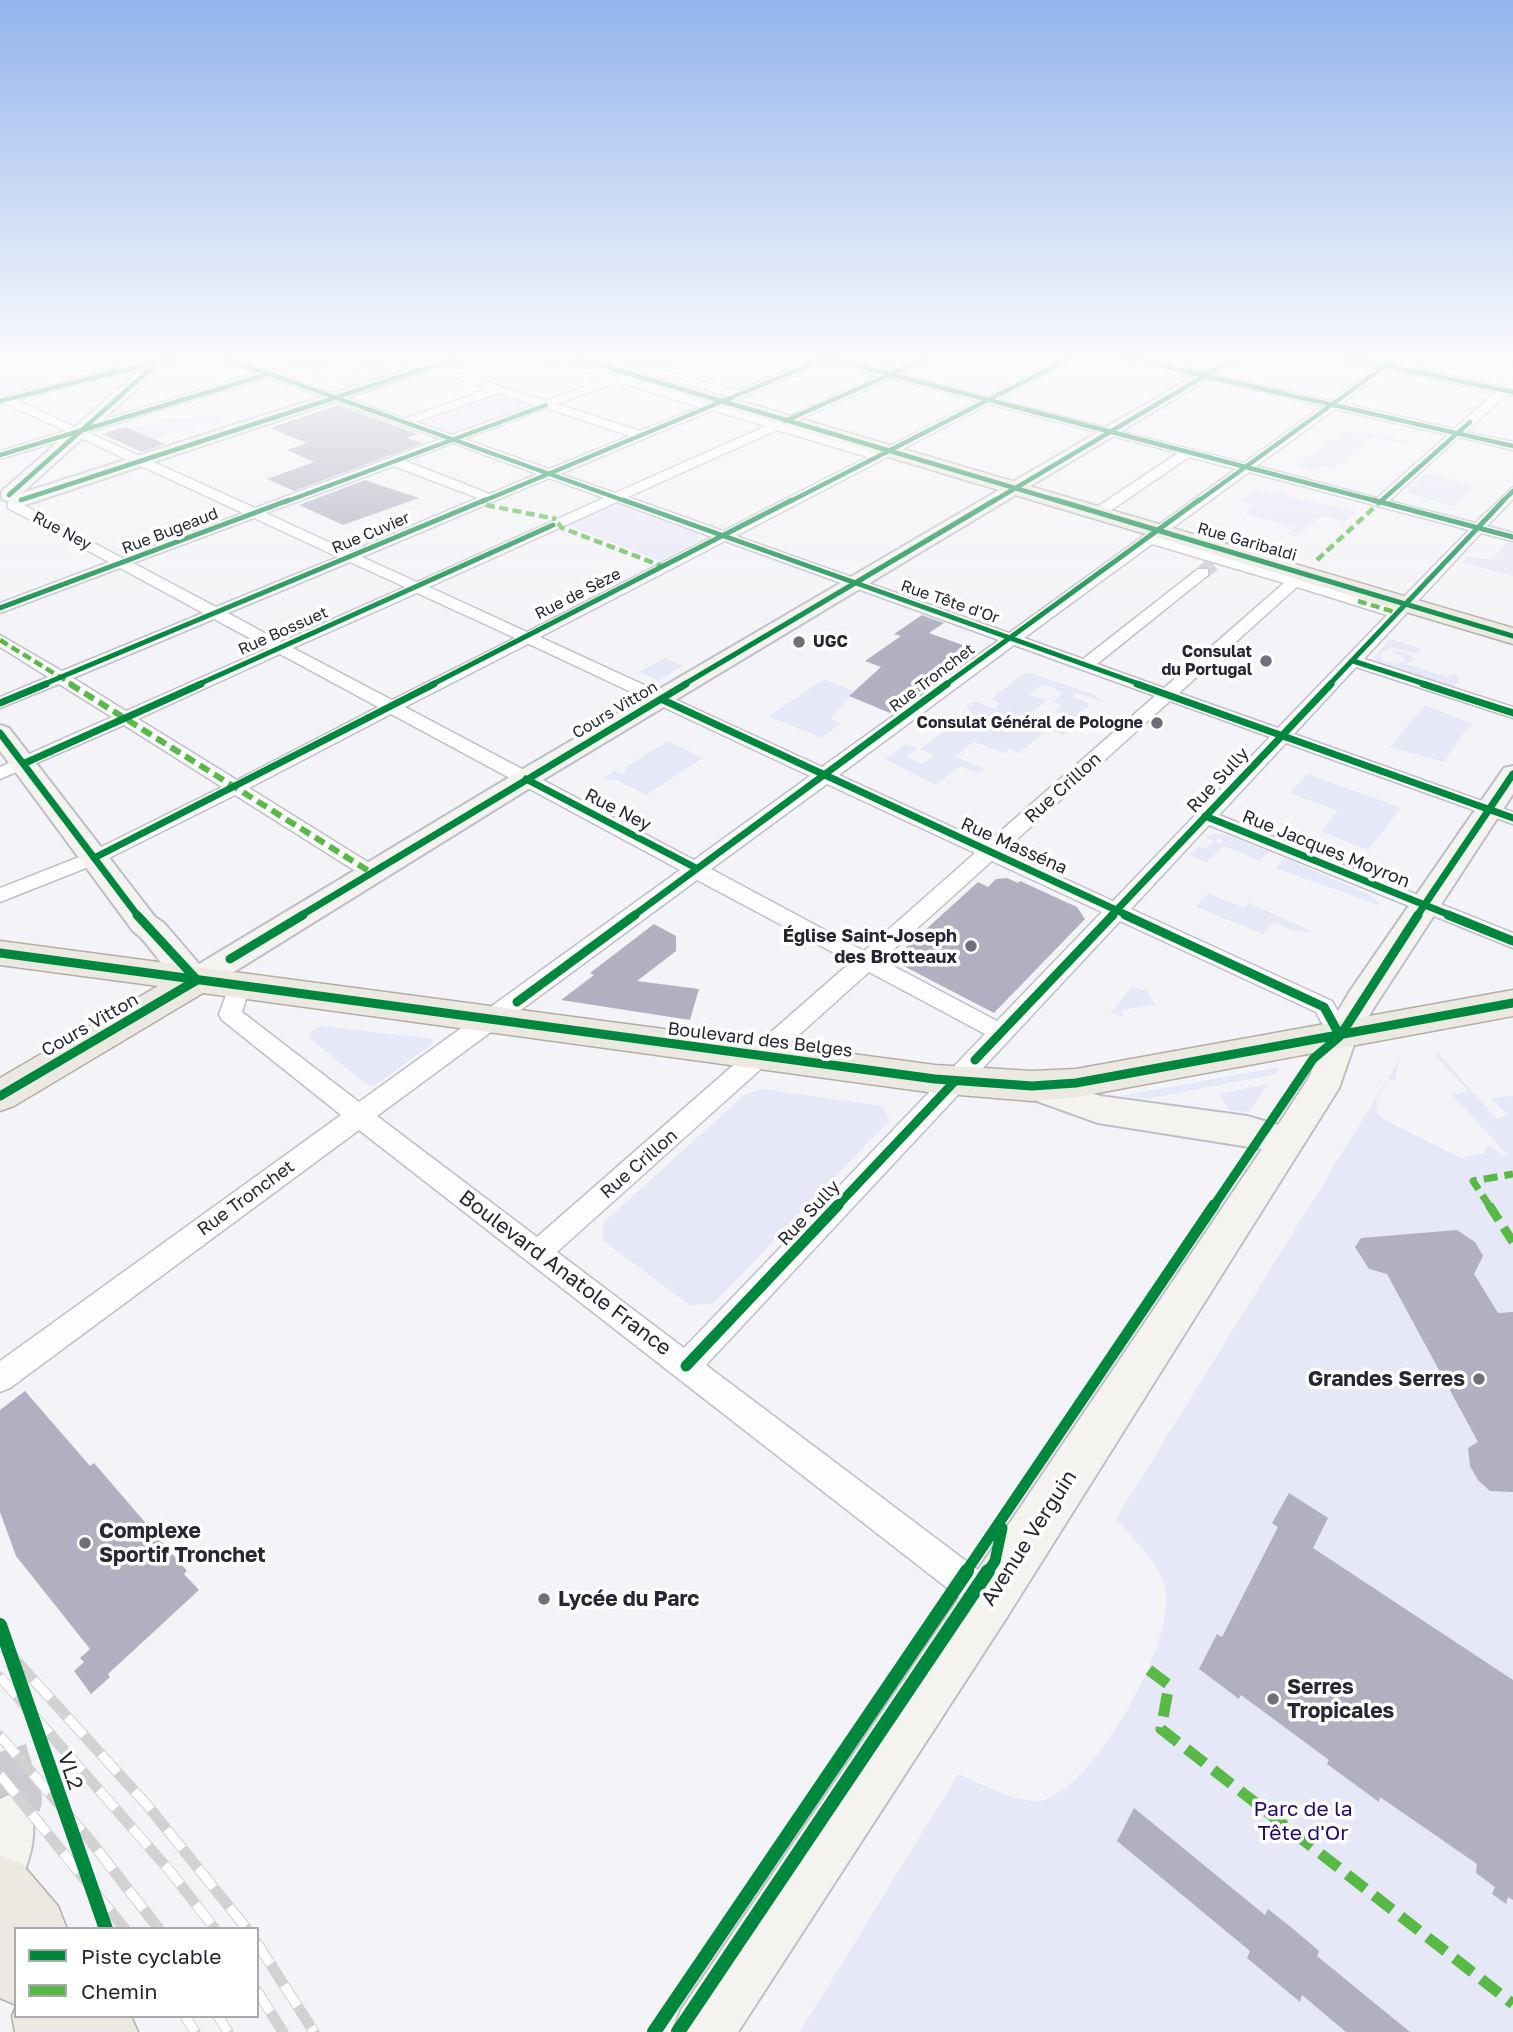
<!DOCTYPE html>
<html>
<head>
<meta charset="utf-8">
<style>
  body { margin:0 }
  #map { position:relative; width:1513px; height:2032px; overflow:hidden; background:#f4f4f8; font-family:"Golos Text",sans-serif }
  canvas { display:block }
  .legend { position:absolute; left:14px; top:1927px; width:245px; height:91px; box-sizing:border-box; background:#fff; border:2px solid #a9a9ae; margin:0; padding:9px 12px; list-style:none; font-size:21px; color:#272734 }
  .legend li { display:flex; align-items:center; gap:14px; height:35px }
  .legend b { width:35px; border:2px solid #a9a9ae }
</style>
</head>
<body>
<div id="map">
<canvas width="1513" height="2032"></canvas>
<ul class="legend">
<li><b style="height:9px;background:#00873e"></b>Piste cyclable</li>
<li><b style="height:9px;background:#58b947"></b>Chemin</li>
</ul>
</div>
<script>
const ctx = document.querySelector('canvas').getContext('2d');
ctx.lineJoin = 'round';
function paint(path, color) { ctx.fillStyle = color; ctx.fill(path, 'evenodd'); }
function trace(path, color, width, dash) { ctx.strokeStyle = color; ctx.lineWidth = width; ctx.lineCap = dash ? 'butt' : 'round'; ctx.setLineDash(dash || []); ctx.stroke(path); }
function drawText(font, color, halo, rows, align = 'center') {
  ctx.font = font + ' "Golos Text",sans-serif'; ctx.lineWidth = 7; ctx.setLineDash([]); ctx.textBaseline = 'middle'; ctx.strokeStyle = halo; ctx.fillStyle = color; for (const [text, x, y, turn = 0] of rows) {
    ctx.save(); ctx.translate(x, y); ctx.rotate((+turn || 0) * Math.PI / 180); ctx.textAlign = isNaN(turn) ? turn : align; if (halo) ctx.strokeText(text, 0, 0); ctx.fillText(text, 0, 0); ctx.restore();
  }
}
paint(new Path2D(`
  M 373,362 L 402,372 L 381,378 L 363,372 L 358,374 L 375,381 L 353,387 L 305,371 L 321,369 L 336,374 Z
  M 499,394 L 532,404 L 454,434 L 422,423 Z
  M 220,410 L 236,416 L 210,426 L 202,424 L 150,441 L 128,430 L 167,418 L 190,419 Z
  M 1344,431 L 1360,435 L 1366,431 L 1412,442 L 1407,444 L 1373,438 L 1334,469 L 1321,466 L 1315,471 L 1295,466 Z
  M 1426,474 L 1475,485 L 1454,507 L 1406,492 Z
  M 1255,489 L 1275,494 L 1281,490 L 1293,498 L 1357,511 L 1345,522 L 1322,516 L 1295,537 L 1287,534 L 1294,527 L 1244,514 L 1254,505 L 1239,501 Z
  M 619,506 L 698,534 L 698,541 L 660,561 L 567,525 L 609,507 Z
  M 1508,541 L 1513,542 L 1513,576 L 1462,563 L 1466,557 L 1492,559 Z
  M 1390,639 L 1421,649 L 1417,654 L 1391,647 L 1381,653 L 1381,660 L 1396,664 L 1405,661 L 1403,657 L 1392,652 L 1395,650 L 1411,655 L 1413,660 L 1407,664 L 1447,677 L 1455,673 L 1459,680 L 1454,688 L 1380,664 L 1373,658 Z
  M 665,658 L 683,666 L 658,681 L 639,672 Z
  M 1026,672 L 1093,694 L 1103,702 L 1076,693 L 1072,696 L 1091,704 L 1075,718 L 1080,721 L 1063,735 L 1050,730 L 1067,716 L 1055,711 L 1061,705 L 1053,702 L 1063,693 L 1050,686 L 1041,685 L 1029,695 L 1047,700 L 1024,719 L 1048,729 L 1019,753 L 1009,749 L 1003,753 L 974,742 L 955,756 L 984,769 L 978,773 L 960,766 L 936,785 L 885,759 L 906,744 L 918,748 L 907,757 L 923,764 L 934,755 L 920,749 L 951,726 L 945,723 L 949,720 L 954,722 L 971,711 L 965,707 L 974,701 L 996,709 L 998,702 L 991,699 Z
  M 824,679 L 854,691 L 831,719 L 841,724 L 821,738 L 769,716 Z
  M 1425,705 L 1473,724 L 1466,729 L 1444,762 L 1390,747 Z
  M 668,741 L 703,758 L 646,795 L 615,779 L 612,781 L 604,777 L 615,771 L 622,774 L 628,771 L 624,768 Z
  M 1308,774 L 1401,808 L 1368,850 L 1321,831 L 1338,811 L 1290,793 Z
  M 1224,834 L 1269,852 L 1260,861 L 1224,846 L 1206,862 L 1190,855 L 1199,846 L 1205,849 L 1212,841 L 1220,844 L 1223,841 L 1218,837 L 1217,842 L 1206,837 L 1209,835 Z
  M 1284,858 L 1373,896 L 1381,906 L 1276,868 Z
  M 1208,893 L 1245,908 L 1249,903 L 1313,932 L 1291,930 L 1274,922 L 1263,934 L 1196,907 Z
  M 1132,987 L 1146,990 L 1155,1005 L 1122,1010 L 1124,1017 L 1110,1013 Z
  M 320,1026 L 427,1038 L 433,1040 L 432,1044 L 374,1086 L 367,1085 L 310,1038 L 309,1033 Z
  M 1438,1053 L 1497,1119 L 1508,1115 L 1491,1098 L 1513,1096 L 1513,2032 L 800,2032 L 958,1774 C 979,1782 1022,1807 1044,1800 C 1096,1784 1181,1636 1164,1583 C 1156,1559 1131,1537 1116,1519 L 1399,1061 L 1395,1081 L 1389,1079 L 1376,1101 L 1377,1113 L 1383,1119 L 1461,1158 L 1485,1153 L 1486,1147 L 1490,1145 L 1503,1156 L 1508,1155 L 1452,1095 L 1468,1091 L 1435,1054 Z
  M 1280,1067 L 1276,1074 L 1147,1099 L 1120,1096 Z
  M 1268,1084 L 1249,1112 L 1230,1111 L 1219,1094 Z
  M 762,1089 L 882,1106 L 890,1120 L 713,1304 L 690,1305 L 603,1241 L 603,1223 L 744,1095 Z`), '#e6e7f7');
paint(new Path2D(`
  M 338,405 L 418,434 L 407,438 L 424,443 L 294,491 L 267,479 L 314,462 L 287,450 L 307,443 L 270,428 Z
  M 125,427 L 165,444 L 142,452 L 102,434 Z
  M 365,480 L 419,498 L 343,525 L 299,505 Z
  M 922,615 L 944,623 L 929,633 L 977,650 L 890,713 L 849,696 L 881,667 L 865,661 L 901,636 L 894,634 Z
  M 1007,878 L 1018,883 L 1020,881 L 1077,907 L 1085,919 L 994,1013 L 892,960 L 978,882 L 988,887 L 996,879 Z
  M 654,924 L 676,936 L 676,951 L 637,981 L 699,989 L 690,1020 L 561,1000 L 594,975 L 590,973 Z
  M 1457,1230 L 1475,1242 L 1483,1256 L 1474,1274 L 1498,1313 L 1513,1312 L 1513,1492 L 1490,1491 L 1478,1480 L 1470,1466 L 1468,1448 L 1478,1442 L 1387,1274 L 1369,1269 L 1355,1247 L 1361,1238 Z
  M 25,1391 L 90,1466 L 94,1463 L 187,1571 L 184,1574 L 199,1590 L 108,1674 L 110,1677 L 91,1694 L 74,1671 L 84,1662 L 80,1658 L 90,1649 L 16,1556 L 0,1512 L 0,1410 Z
  M 1289,1493 L 1328,1518 L 1313,1548 L 1513,1680 L 1513,1900 L 1508,1897 L 1506,1904 L 1492,1894 L 1495,1887 L 1476,1873 L 1477,1864 L 1380,1797 L 1379,1802 L 1327,1764 L 1329,1760 L 1241,1695 L 1239,1699 L 1199,1669 L 1217,1634 L 1222,1637 L 1278,1527 L 1272,1523 Z
  M 1134,1808 L 1265,1915 L 1268,1909 L 1292,1928 L 1319,1951 L 1317,1956 L 1410,2032 L 1346,2032 L 1302,1995 L 1300,2002 L 1247,1958 L 1250,1951 L 1117,1841 Z`), '#b0b0c1');
trace(new Path2D(`
  M 1203,572 L 1213,564`), '#cbcbd1', 15, [15, 7]);
trace(new Path2D(`
  M 0,1752 L 15,1800 L 8,1823`), '#cbcbd1', 54, [54, 27]);
const street = new Path2D(`
  M 169,356 L 185,356 L 16,400 L 77,428 L 258,373 L 214,356 C 234,356 248,367 267,370 C 285,372 311,356 332,356 L 279,374 L 405,419 L 487,389 L 391,356 L 405,356 L 546,401 L 606,378 L 538,356 L 553,356 L 616,374 L 633,368 L 596,356 C 612,356 626,364 642,364 C 654,365 667,356 681,356 L 654,368 L 737,391 L 815,359 L 812,356 L 836,356 L 889,371 L 924,356 L 937,356 L 900,374 L 986,397 L 1067,356 L 1079,356 L 998,400 L 1244,463 L 1323,406 L 1114,356 L 1131,356 L 1330,401 L 1377,367 L 1334,356 L 1384,362 L 1393,356 L 1404,356 L 1395,364 L 1503,387 L 1513,380 L 1513,395 L 1507,394 L 1466,432 L 1513,442 L 1513,450 L 1459,437 L 1389,501 L 1475,523 L 1513,487 L 1513,499 L 1487,526 L 1513,533 L 1513,541 L 1481,533 L 1364,659 L 1513,707 L 1513,718 L 1356,667 L 1294,734 L 1513,812 L 1513,824 L 1286,743 L 1219,815 L 1513,933 L 1513,948 L 1209,825 L 1131,909 L 1332,1001 L 1352,1036 L 1348,1042 L 1332,1042 L 1316,1012 L 1120,921 L 706,1365 L 1002,1588 L 1007,1600 L 1002,1612 L 990,1617 L 978,1612 L 359,1130 L 10,1388 L 0,1392 L 0,1361 L 341,1115 L 222,1020 L 219,1014 L 231,982 L 247,982 L 250,987 L 242,1012 L 359,1102 L 680,870 L 391,714 L 249,788 L 379,869 L 382,873 L 379,877 L 365,877 L 235,795 L 101,862 L 0,902 L 0,888 L 87,854 L 222,787 L 124,725 L 0,779 L 0,767 L 112,717 L 59,684 L 0,708 L 0,697 L 48,677 L 0,647 L 0,635 L 62,671 L 203,613 L 120,568 L 0,613 L 0,603 L 109,562 L 8,508 L 8,502 L 18,502 L 122,558 L 243,513 L 76,436 L 0,459 L 0,451 L 66,431 L 4,403 L 0,404 L 0,394 L 7,396 ZM 826,362 L 879,376 L 776,422 L 722,406 ZM 1388,369 L 1496,392 L 1454,429 L 1342,403 ZM 644,372 L 727,396 L 710,402 L 628,378 ZM 268,377 L 441,439 L 255,508 L 87,432 ZM 891,378 L 978,401 L 878,452 L 787,425 ZM 617,382 L 700,407 L 640,431 L 557,404 ZM 498,393 L 535,405 L 452,435 L 416,422 ZM 989,404 L 1178,453 L 1094,509 L 1094,515 L 1104,515 L 1189,457 L 1236,469 L 1009,633 L 736,536 ZM 546,408 L 630,436 L 549,469 L 464,439 ZM 1335,409 L 1448,435 L 1377,498 L 1256,466 ZM 712,410 L 766,426 L 615,493 L 560,474 ZM 777,430 L 868,457 L 723,531 L 628,497 ZM 453,443 L 537,474 L 490,494 L 405,461 ZM 394,466 L 478,498 L 350,552 L 266,513 ZM 1249,472 L 1469,530 L 1394,607 L 1304,580 L 1311,573 L 1309,570 L 1299,570 L 1291,576 L 1160,537 ZM 549,478 L 604,498 L 417,582 L 362,557 ZM 617,502 L 712,537 L 527,632 L 429,587 ZM 254,518 L 338,557 L 216,607 L 133,563 ZM 725,541 L 999,640 L 822,767 L 540,637 ZM 1152,544 L 1284,583 L 1164,688 L 1097,664 L 1208,575 L 1208,569 L 1198,569 L 1083,659 L 1024,638 ZM 350,562 L 405,587 L 281,642 L 228,613 ZM 1297,587 L 1387,615 L 1278,728 L 1179,693 ZM 417,593 L 515,638 L 392,700 L 293,648 ZM 214,619 L 268,648 L 126,711 L 73,678 ZM 528,644 L 531,645 L 810,776 L 694,860 L 405,707 ZM 1014,645 L 1155,696 L 987,843 L 839,775 ZM 280,654 L 378,707 L 237,780 L 138,719 ZM 1170,701 L 1270,737 L 1113,901 L 1004,851 ZM 827,784 L 975,853 L 864,951 L 711,869 ZM 992,861 L 1102,912 L 997,1021 L 882,960 ZM 697,880 L 851,962 L 537,1237 L 377,1116 ZM 869,972 L 985,1034 L 684,1348 L 557,1252 Z`);
const secondary = new Path2D(`
  M 156,356 L 173,356 L 22,493 L 449,356 L 471,356 L 28,504 L 21,506 L 2,499 L 2,491 Z
  M 1228,356 L 1246,356 L 546,778 L 208,988 C 172,998 158,948 133,931 L 0,751 L 0,725 L 9,728 L 155,917 L 164,923 L 199,964 L 528,766 Z
  M 1513,766 L 1513,794 L 1375,1006 L 1357,1036 L 1339,1088 L 1007,1617 L 738,2032 L 673,2032 L 681,2010 L 1262,1149 L 1098,1123 L 1020,1095 L 1014,1086 L 1020,1077 L 1032,1073 L 1100,1096 L 1247,1116 L 1278,1125 L 1310,1076 L 1323,1036 L 1350,991 L 1504,768 Z
  M 8,1795 L 28,1803 C 39,1831 31,1856 20,1883 L 0,1891 L 0,1799 Z`);
const primary = new Path2D(`
  M 562,356 L 587,356 L 1513,628 L 1513,644 L 564,360 Z
  M 0,941 L 935,1065 L 1032,1071 L 1076,1069 L 1513,990 L 1513,1016 L 1076,1097 L 1032,1101 L 935,1093 L 203,993 L 14,1106 L 0,1111 L 0,1078 L 158,986 L 0,965 Z
  M 0,1855 L 22,1864 L 58,1906 L 67,1929 L 16,1929 L 16,2005 L 0,1998 Z
  M 16,2006 L 16,2016 L 131,2016 L 138,2032 L 15,2032 L 12,2016 Z`);
trace(street, '#bebfc6', 3);
trace(secondary, '#bebfc6', 4);
trace(primary, '#b3aea3', 3);
paint(street, '#fdfdfe');
paint(secondary, '#f4f3f0');
paint(primary, '#ece9e2');
const rail = new Path2D(`
  M 0,1643 L 148,1806 L 247,1929
  M 0,1677 L 170,1871 L 215,1929
  M 0,1736 L 89,1839 L 159,1929
  M 0,1775 L 125,1929
  M 257,1943 L 314,2032
  M 257,1991 L 283,2032
  M 185,2016 L 195,2032
  M 218,2016 L 228,2032`);
trace(rail, '#d2d2d3', 11);
trace(rail, '#fff', 9, [25]);
trace(new Path2D(`
  M 543,356 L 577,366`), '#58b947', 3.5, [7, 3.5]);
trace(new Path2D(`
  M 486,505 L 556,519
  M 558,523 L 562,528 L 662,566
  M 1317,560 L 1380,502
  M 1358,601 L 1398,613
  M 0,640 L 73,685`), '#58b947', 4.5, [9, 4.5]);
trace(new Path2D(`
  M 70,684 L 372,873`), '#58b947', 6, [11, 6]);
trace(new Path2D(`
  M 1490,1207 L 1473,1181 L 1513,1174`), '#58b947', 7, [14, 7]);
trace(new Path2D(`
  M 1489,1205 L 1513,1242`), '#58b947', 9, [18, 9]);
trace(new Path2D(`
  M 1149,1670 L 1169,1685 L 1161,1729 L 1513,2004`), '#58b947', 11, [23, 11]);
trace(new Path2D(`
  M 219,356 L 628,502
  M 570,356 L 1062,502
  M 820,356 L 1380,502
  M 1119,356 L 1513,446
  M 1339,356 L 1513,392
  M 0,401 L 180,356
  M 785,421 L 932,356
  M 0,455 L 268,374
  M 9,495 L 165,356
  M 21,500 L 463,356
  M 285,502 L 546,405
  M 481,502 L 831,356
  M 789,502 L 1074,356
  M 992,502 L 1238,356
  M 1197,502 L 1399,356
  M 1380,502 L 1470,422
  M 1502,502 L 1513,491`), '#00873e', 4.5);
trace(new Path2D(`
  M 623,500 L 1142,685
  M 1056,500 L 1513,636
  M 1373,500 L 1513,537
  M 0,608 L 289,500
  M 1353,661 L 1428,685
  M 42,685 L 485,500
  M 197,685 L 553,525
  M 431,685 L 792,500
  M 683,685 L 995,500
  M 945,685 L 1199,500
  M 1329,685 L 1504,500`), '#00873e', 5);
trace(new Path2D(`
  M 1137,684 L 1513,818
  M 1423,684 L 1513,713
  M 661,699 L 1129,916
  M 0,703 L 46,684
  M 0,733 L 138,916
  M 25,763 L 201,684
  M 526,779 L 696,868
  M 1205,816 L 1452,916
  M 94,858 L 434,684
  M 300,916 L 686,684
  M 633,916 L 947,684
  M 1111,916 L 1331,684
  M 1417,916 L 1513,774`), '#00873e', 7);
trace(new Path2D(`
  M 137,915 L 197,980
  M 1125,915 L 1324,1007 L 1340,1036
  M 1448,915 L 1513,941
  M 0,953 L 935,1079 L 1032,1086 L 1076,1083 L 1513,1003
  M 230,959 L 303,915
  M 517,1002 L 635,915
  M 975,1060 L 1113,915
  M 0,1096 L 197,980
  M 836,1207 L 955,1081
  M 1213,1207 L 1313,1059 L 1340,1036 L 1418,915`), '#00873e', 9);
trace(new Path2D(`
  M 686,1366 L 838,1205
  M 965,1573 L 1214,1205
  M 987,1573 L 995,1561 L 1002,1528`), '#00873e', 11);
trace(new Path2D(`
  M 0,1625 L 106,1929
  M 654,2032 L 967,1571
  M 678,2032 L 988,1571`), '#00873e', 14);
const sky = ctx.createLinearGradient(0, 0, 0, 640);
sky.addColorStop(0, '#93b4ec');
sky.addColorStop(0.56, '#fafafc');
sky.addColorStop(1, '#fafafc00');
ctx.fillStyle = sky;
ctx.fillRect(0, 0, 1513, 640);
for (const [x, y, r, color] of [
  [799,642,7,"#6f6f79"],
  [1266,661,7,"#6f6f79"],
  [1157,723,7,"#6f6f79"],
  [971,946,7,"#6f6f79"],
  [1479,1379,7,"#6f6f79"],
  [85,1543,7,"#6f6f79"],
  [544,1599,7,"#6f6f79"],
  [1273,1699,7,"#6f6f79"]
]) { const dot = new Path2D(); dot.arc(x, y, r, 0, 2 * Math.PI); ctx.fillStyle = color; ctx.fill(dot); trace(dot, '#fff', 2.5); }
drawText('16px', '#272734', '#fff', [
  ["Rue Ney",62,531,28],
  ["Rue Bugeaud",170,531,-21],
  ["Rue Cuvier",371,533,-23],
  ["Rue Garibaldi",1247,542,16],
  ["Rue de Sèze",578,594,-27],
  ["Rue Tête d'Or",950,602,19],
  ["Rue Bossuet",283,631,-24],
  ["Rue Tronchet",932,678,-37],
  ["Cours Vitton",615,710,-31]
]);
drawText('bold 16px', '#272734', '#fff', [
  ["UGC",813,642,"left"],
  ["Consulat",1252,652],
  ["du Portugal",1252,670],
  ["Consulat Général de Pologne",1143,723]
], 'right');
drawText('18px', '#272734', '#fff', [
  ["Rue Sully",1218,780,-47],
  ["Rue Crillon",1063,788,-42],
  ["Rue Ney",618,810,27],
  ["Rue Masséna",1014,846,24],
  ["Rue Jacques Moyron",1326,849,22],
  ["Cours Vitton",90,1025,-30],
  ["Boulevard des Belges",760,1040,7],
  ["Rue Crillon",639,1164,-41],
  ["Rue Tronchet",246,1198,-36],
  ["Rue Sully",809,1213,-47]
]);
drawText('bold 18px', '#272734', '#fff', [
  ["Église Saint-Joseph",957,936],
  ["des Brotteaux",957,957]
], 'right');
drawText('21px', '#272734', '#fff', [
  ["Boulevard Anatole France",565,1273,37],
  ["Avenue Verguin",1029,1538,-57],
  ["VL2",70,1771,71]
]);
drawText('bold 21px', '#272734', '#fff', [
  ["Grandes Serres",1465,1379,"right"],
  ["Complexe",99,1531],
  ["Sportif Tronchet",99,1555],
  ["Lycée du Parc",558,1599],
  ["Serres",1287,1687],
  ["Tropicales",1287,1711]
], 'left');
drawText('21px', '#260a72', '#fff', [
  ["Parc de la",1303,1809],
  ["Tête d'Or",1303,1833]
]);
</script>
</body>
</html>
